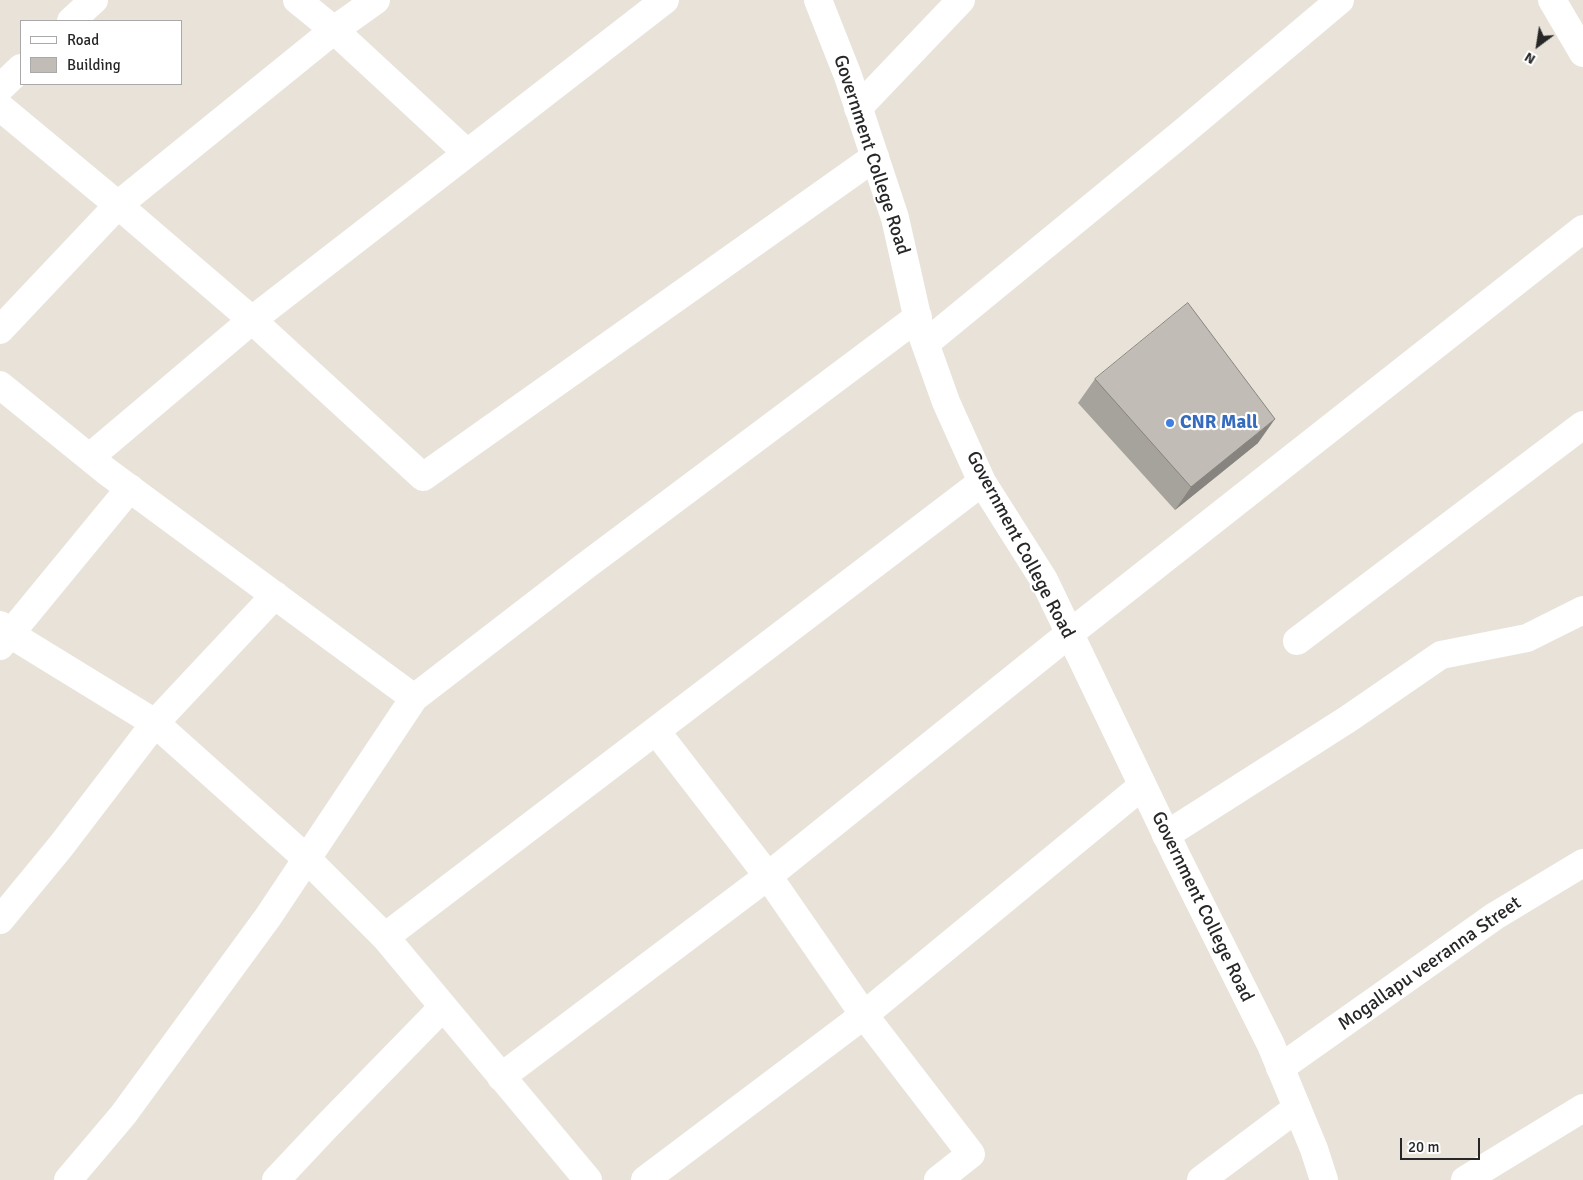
<!DOCTYPE html>
<html>
<head>
<meta charset="utf-8">
<style>
  body { margin:0 }
  #map { position:relative; width:1583px; height:1180px; overflow:hidden; background:#e8e2d9; font-family:Signika,sans-serif }
  canvas { display:block }
  .legend { position:absolute; left:20px; top:20px; width:162px; height:65px; box-sizing:border-box; background:#fff; border:1px solid #a9a9a9; margin:0; padding:6px 9px; list-style:none; font-size:15px; color:#272727 }
  .legend li { display:flex; align-items:center; gap:10px; height:25px }
  .legend b { width:25px; border:1px solid #a9a9a9 }
  .north { position:absolute; left:1513px; top:20px; width:50px; height:50px; -webkit-text-stroke:4px #fff; paint-order:stroke; rotate:211deg; font-size:14px; font-weight:700; line-height:20px; text-align:center; color:#272727 }
  .north::after { content:''; display:block; margin:auto; width:18px; height:22px; background:#272727; clip-path:polygon(50% 0,100% 100%,50% 72%,0 100%) }
  .scale { position:absolute; left:1400px; top:1138px; width:80px; height:22px; box-sizing:border-box; border:2px solid #272727; border-top:0; padding-left:6px; font-size:15px; line-height:18px; white-space:nowrap; color:#272727; -webkit-text-stroke:4px #fff; paint-order:stroke }
</style>
</head>
<body>
<div id="map">
<canvas width="1583" height="1180"></canvas>
<ul class="legend">
<li><b style="height:6px;background:#fff"></b>Road</li>
<li><b style="height:14px;background:#c1bcb5"></b>Building</li>
</ul>
<div class="north">N</div>
<div class="scale">20 m</div>
</div>
<script>
const ctx = document.querySelector('canvas').getContext('2d');
ctx.lineJoin = 'round';
function trace(path, color, width, dash) { ctx.strokeStyle = color; ctx.lineWidth = width; ctx.lineCap = dash ? 'butt' : 'round'; ctx.setLineDash(dash || []); ctx.stroke(path); }
function paint(path, color) { ctx.fillStyle = color; ctx.fill(path, 'evenodd'); }
function drawText(font, color, halo, rows, align = 'center') {
  ctx.font = font + ' Signika,sans-serif'; ctx.lineWidth = 4.5; ctx.setLineDash([]); ctx.textBaseline = 'middle'; ctx.strokeStyle = halo; ctx.fillStyle = color; for (const [text, x, y, turn = 0] of rows) {
    ctx.save(); ctx.translate(x, y); ctx.rotate((+turn || 0) * Math.PI / 180); ctx.textAlign = isNaN(turn) ? turn : align; if (halo) ctx.strokeText(text, 0, 0); ctx.fillText(text, 0, 0); ctx.restore();
  }
}
trace(new Path2D(`
  M 297,0 L 334,30 L 376,0
  M 1552,0 L 1583,53
  M 71,21 L 94,0
  M 0,88 L 21,68
  M 0,107 L 118,205 L 252,320 L 423,477 L 875,157
  M 858,108 L 961,0
  M 0,330 L 118,205 L 334,30 L 467,153
  M 926,343 L 1182,133 L 1340,0
  M 0,385 L 106,471 L 414,698
  M 90,457 L 252,320 L 665,0
  M 0,625 L 10,634 L 155,723 L 307,859 L 385,937 L 588,1180
  M 1297,641 L 1583,425
  M 0,646 L 130,488
  M 656,731 L 768,876 L 864,1015 L 971,1154 L 938,1180
  M 1166,835 L 1348,719 L 1441,655 L 1527,638 L 1583,610
  M 0,920 L 61,846 L 155,723 L 275,595
  M 385,937 L 982,482
  M 1280,1068 L 1495,916 L 1583,863
  M 501,1077 L 768,876 L 1069,634 L 1583,229
  M 68,1180 L 123,1115 L 268,917 L 414,698 L 584,567 L 918,317
  M 276,1180 L 325,1128 L 443,1007
  M 645,1180 L 864,1015 L 1142,786
  M 1201,1180 L 1297,1108
  M 1465,1180 L 1583,1108`), '#fff', 28);
trace(new Path2D(`
  M 818,0 L 848,76 L 895,218 L 920,329 L 946,402 L 982,482 L 1044,580 L 1177,857 L 1271,1045 L 1314,1149 L 1324,1180`), '#fff', 28);
paint(new Path2D(`
  M 1095,379 L 1258,443 L 1175,510 L 1078,403 Z`), '#a6a29c');
paint(new Path2D(`
  M 1275,419 L 1258,443 L 1175,510 L 1191,487 Z`), '#87847f');
const building = new Path2D(`
  M 1188,303 L 1275,419 L 1191,487 L 1095,379 Z`);
paint(building, '#c1bcb5');
trace(building, '#87847f', 1);
for (const [x, y, r, color] of [
  [1170,423,5,"#3f7fe0"]
]) { const dot = new Path2D(); dot.arc(x, y, r, 0, 2 * Math.PI); ctx.fillStyle = color; ctx.fill(dot); trace(dot, '#fff', 2); }
drawText('19px', '#272727', '#fff', [
  ["Government College Road",871,155,72],
  ["Government College Road",1020,545,62],
  ["Government College Road",1202,907,64],
  ["Mogallapu veeranna Street",1430,964,-35]
]);
drawText('bold 19px', '#366cbe', '#fff', [
  ["CNR Mall",1180,423]
], 'left');
</script>
</body>
</html>
